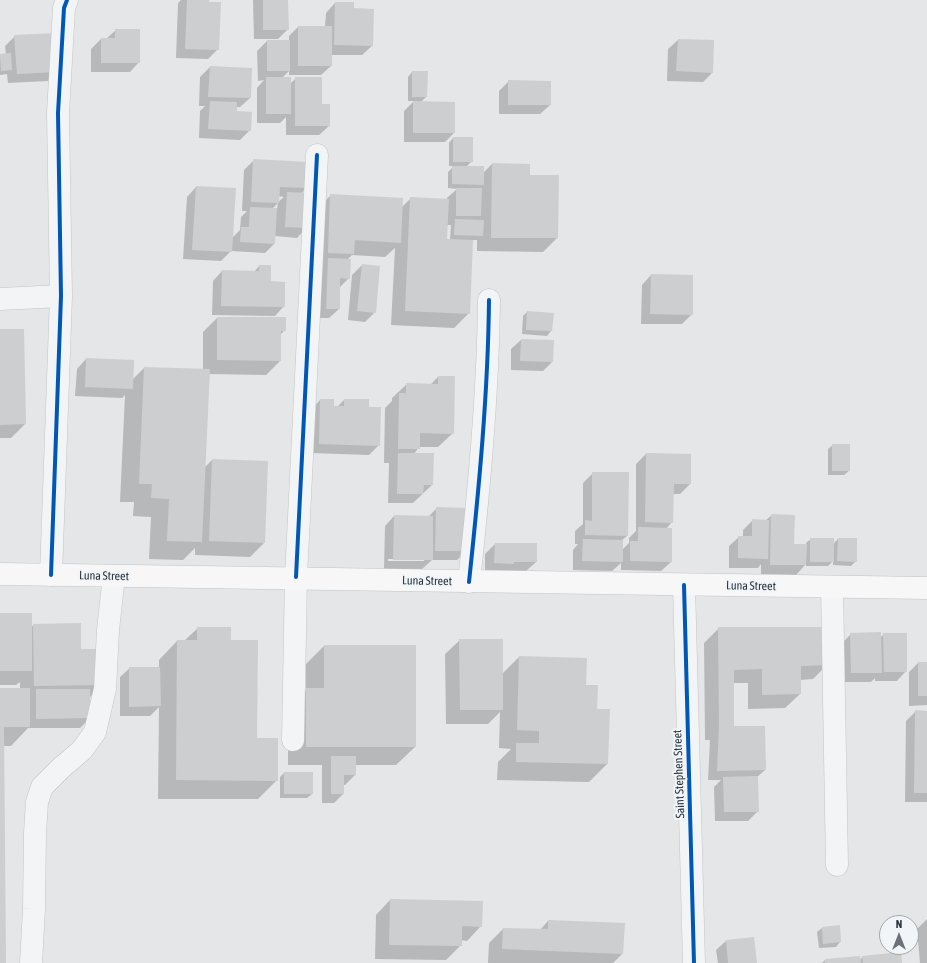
<!DOCTYPE html>
<html>
<head>
<meta charset="utf-8">
<style>
  body { margin:0 }
  #map { position:relative; width:927px; height:963px; overflow:hidden; background:#e4e6e8; font-family:"Asap Condensed",sans-serif }
  canvas { display:block }
  .north { position:absolute; left:879px; top:915px; width:40px; height:40px; box-sizing:border-box; background:#f2f5f7; border:1px solid #a2a8af; border-radius:50%; rotate:0deg; font-size:11px; font-weight:700; line-height:16px; text-align:center; color:#2a3442 }
  .north::after { content:''; display:block; margin:auto; width:14px; height:18px; background:#6b727c; clip-path:polygon(50% 0,100% 100%,50% 72%,0 100%) }
</style>
</head>
<body>
<div id="map">
<canvas width="927" height="963"></canvas>
<div class="north">N</div>
</div>
<script>
const ctx = document.querySelector('canvas').getContext('2d');
ctx.lineJoin = 'round';
function paint(path, color) { ctx.fillStyle = color; ctx.fill(path, 'evenodd'); }
function trace(path, color, width, dash) { ctx.strokeStyle = color; ctx.lineWidth = width; ctx.lineCap = dash ? 'butt' : 'round'; ctx.setLineDash(dash || []); ctx.stroke(path); }
function drawText(font, color, halo, rows, align = 'center') {
  ctx.font = font + ' "Asap Condensed",sans-serif'; ctx.lineWidth = 4; ctx.setLineDash([]); ctx.textBaseline = 'middle'; ctx.strokeStyle = halo; ctx.fillStyle = color; for (const [text, x, y, turn = 0] of rows) {
    ctx.save(); ctx.translate(x, y); ctx.rotate((+turn || 0) * Math.PI / 180); ctx.textAlign = isNaN(turn) ? turn : align; if (halo) ctx.strokeText(text, 0, 0); ctx.fillText(text, 0, 0); ctx.restore();
  }
}
paint(new Path2D(`
  M 181,0 L 208,0 L 218,49 L 208,59 L 176,58 L 178,3 Z
  M 253,0 L 287,0 L 288,29 L 278,39 L 254,39 Z
  M 335,3 L 353,9 L 372,46 L 362,55 L 331,55 L 331,66 L 321,75 L 289,75 L 289,71 L 282,78 L 290,84 L 296,78 L 321,105 L 329,126 L 319,135 L 286,135 L 286,117 L 280,123 L 257,123 L 257,88 L 264,80 L 258,81 L 257,51 L 267,41 L 289,41 L 289,36 L 298,27 L 325,27 L 326,13 Z
  M 116,30 L 139,62 L 130,72 L 91,72 L 91,49 L 101,39 L 106,39 Z
  M 15,36 L 57,72 L 48,81 L 8,83 L 7,74 L 0,75 L 0,55 L 6,55 L 5,46 Z
  M 678,40 L 712,73 L 703,82 L 667,81 L 668,49 Z
  M 210,67 L 251,69 L 250,98 L 240,107 L 236,107 L 236,112 L 250,130 L 240,140 L 199,138 L 200,111 L 205,106 L 199,106 L 200,77 Z
  M 412,72 L 427,72 L 426,97 L 421,102 L 454,133 L 445,142 L 404,142 L 404,111 L 414,101 L 408,101 L 408,77 Z
  M 509,81 L 550,105 L 540,114 L 499,114 L 499,91 Z
  M 453,138 L 472,161 L 466,167 L 483,173 L 492,164 L 529,176 L 557,238 L 543,252 L 477,251 L 477,240 L 472,240 L 469,313 L 454,328 L 391,325 L 395,248 L 385,257 L 352,255 L 347,260 L 349,278 L 339,288 L 339,309 L 329,318 L 317,318 L 316,210 L 331,195 L 401,208 L 410,199 L 447,200 L 447,198 L 457,189 L 448,188 L 448,172 L 454,166 L 449,166 L 449,143 ZM 447,225 L 451,225 L 450,240 L 446,240 Z
  M 254,160 L 306,188 L 301,194 L 306,228 L 297,238 L 275,236 L 274,244 L 265,253 L 231,251 L 221,261 L 183,259 L 187,197 L 196,187 L 232,238 L 240,230 L 241,217 L 247,211 L 242,211 L 244,170 ZM 278,196 L 284,197 L 278,202 ZM 278,203 L 277,209 L 272,209 Z
  M 362,265 L 375,312 L 365,322 L 348,320 L 352,275 Z
  M 259,266 L 284,306 L 275,316 L 212,315 L 213,281 L 222,271 L 254,272 Z
  M 651,275 L 692,314 L 682,324 L 641,324 L 642,285 Z
  M 527,312 L 553,314 L 551,331 L 547,336 L 522,334 L 523,316 Z
  M 217,318 L 285,330 L 280,335 L 280,361 L 266,375 L 208,374 L 204,468 L 212,460 L 264,543 L 250,557 L 195,555 L 195,548 L 183,560 L 149,559 L 151,517 L 133,516 L 134,502 L 120,502 L 125,395 L 122,398 L 75,396 L 77,369 L 86,359 L 132,380 L 144,368 L 203,370 L 203,332 Z
  M 0,330 L 25,424 L 11,438 L 0,438 Z
  M 521,340 L 552,362 L 543,371 L 511,370 L 511,349 Z
  M 438,377 L 453,433 L 438,447 L 419,447 L 414,454 L 432,485 L 413,503 L 388,503 L 389,463 L 384,463 L 385,408 L 392,401 L 392,398 L 407,384 L 430,385 Z
  M 320,400 L 333,407 L 337,407 L 344,400 L 368,400 L 368,408 L 379,445 L 369,455 L 310,453 L 311,410 Z
  M 833,445 L 849,471 L 844,475 L 828,475 L 828,449 Z
  M 646,454 L 690,455 L 690,484 L 680,494 L 673,494 L 672,522 L 666,529 L 671,562 L 661,571 L 621,570 L 621,563 L 612,571 L 573,570 L 573,550 L 578,544 L 575,544 L 575,531 L 583,524 L 583,483 L 593,473 L 627,536 L 622,540 L 622,550 L 629,543 L 629,538 L 636,531 L 636,464 Z
  M 437,508 L 467,550 L 457,560 L 432,560 L 422,569 L 384,569 L 385,526 L 394,516 L 428,517 ZM 388,559 L 424,559 L 424,561 L 388,561 Z
  M 772,515 L 793,545 L 806,545 L 806,543 L 811,539 L 833,544 L 838,539 L 856,561 L 851,566 L 833,565 L 833,561 L 828,566 L 806,566 L 806,564 L 796,575 L 761,574 L 761,564 L 758,568 L 729,568 L 729,546 L 739,537 L 743,537 L 743,530 L 753,520 L 766,520 Z
  M 495,544 L 536,562 L 526,571 L 485,573 L 485,554 Z
  M 0,614 L 31,627 L 34,625 L 80,650 L 103,685 L 89,698 L 90,718 L 80,728 L 28,728 L 11,746 L 3,746 L 5,963 L 0,963 L 0,689 L 20,689 L 20,682 L 16,685 L 0,685 Z
  M 198,628 L 230,641 L 256,739 L 277,780 L 258,799 L 158,799 L 159,707 L 150,716 L 120,716 L 120,677 L 130,668 L 159,668 L 159,660 L 177,641 L 184,641 Z
  M 719,628 L 827,665 L 813,679 L 800,680 L 800,694 L 785,708 L 748,709 L 748,683 L 733,683 L 733,727 L 765,770 L 757,777 L 758,811 L 748,821 L 715,821 L 714,787 L 721,780 L 708,780 L 710,740 L 705,740 L 704,643 Z
  M 851,634 L 880,638 L 884,634 L 906,671 L 897,681 L 875,681 L 875,678 L 871,682 L 842,682 L 841,644 Z
  M 460,640 L 502,674 L 519,657 L 585,686 L 596,710 L 607,764 L 589,782 L 497,780 L 498,762 L 511,749 L 499,748 L 500,712 L 488,724 L 446,724 L 445,654 Z
  M 324,646 L 415,747 L 396,765 L 355,765 L 355,775 L 345,785 L 343,785 L 343,794 L 334,803 L 322,803 L 322,765 L 288,765 L 288,707 L 306,690 L 306,664 Z
  M 918,663 L 927,663 L 927,705 L 909,706 L 909,672 Z
  M 915,712 L 927,712 L 927,802 L 905,802 L 906,721 Z
  M 284,773 L 312,794 L 307,798 L 280,798 L 280,777 Z
  M 390,900 L 481,926 L 467,941 L 461,940 L 461,945 L 446,960 L 375,959 L 376,915 Z
  M 927,919 L 927,963 L 920,963 L 917,929 Z
  M 548,921 L 622,954 L 613,963 L 488,963 L 489,943 L 503,929 L 540,930 Z
  M 839,926 L 840,942 L 836,947 L 819,948 L 817,932 L 822,928 Z
  M 726,941 L 756,963 L 718,963 L 716,950 Z
  M 863,957 L 901,963 L 822,963 L 825,960 L 859,960 Z`), '#0003');
paint(new Path2D(`
  M 187,0 L 209,0 L 209,2 L 221,2 L 219,50 L 185,49 Z
  M 263,0 L 288,0 L 289,30 L 263,30 Z
  M 335,2 L 354,2 L 354,8 L 374,9 L 373,46 L 334,45 Z
  M 298,26 L 332,26 L 332,66 L 298,66 Z
  M 115,29 L 140,29 L 140,63 L 101,63 L 101,38 L 115,38 Z
  M 56,33 L 58,72 L 17,74 L 14,35 Z
  M 678,39 L 714,40 L 713,73 L 676,71 Z
  M 267,40 L 290,40 L 290,71 L 267,71 Z
  M 11,53 L 12,70 L 1,71 L 0,54 Z
  M 210,66 L 252,68 L 251,98 L 208,97 Z
  M 412,71 L 428,71 L 427,97 L 412,97 Z
  M 266,77 L 291,77 L 291,114 L 266,114 Z
  M 295,77 L 322,77 L 322,104 L 330,104 L 330,126 L 295,126 Z
  M 508,80 L 551,81 L 551,105 L 508,105 Z
  M 210,101 L 237,102 L 237,111 L 252,112 L 251,131 L 208,129 Z
  M 413,101 L 455,102 L 455,133 L 413,133 Z
  M 453,137 L 473,137 L 473,162 L 453,162 Z
  M 253,159 L 309,162 L 307,188 L 280,187 L 279,203 L 251,202 Z
  M 492,163 L 530,164 L 530,175 L 559,175 L 558,238 L 491,238 Z
  M 452,166 L 484,166 L 484,185 L 452,184 Z
  M 196,186 L 236,188 L 232,252 L 192,250 Z
  M 456,188 L 482,188 L 481,216 L 456,216 Z
  M 287,192 L 309,193 L 307,228 L 285,227 Z
  M 330,194 L 403,198 L 401,243 L 355,240 L 354,254 L 328,253 Z
  M 410,197 L 449,199 L 447,239 L 473,240 L 470,314 L 405,311 Z
  M 250,207 L 277,208 L 275,244 L 240,242 L 241,227 L 249,227 Z
  M 455,219 L 484,220 L 483,236 L 454,235 Z
  M 328,258 L 351,259 L 350,279 L 340,278 L 340,309 L 326,309 Z
  M 362,264 L 380,266 L 376,313 L 357,311 Z
  M 259,265 L 271,265 L 271,281 L 285,282 L 285,307 L 221,306 L 222,270 L 259,271 Z
  M 651,274 L 693,275 L 693,315 L 650,314 Z
  M 527,311 L 554,313 L 552,331 L 526,330 Z
  M 217,317 L 286,317 L 286,331 L 281,331 L 281,361 L 217,360 Z
  M 0,329 L 24,329 L 26,424 L 0,425 Z
  M 521,339 L 554,340 L 553,362 L 520,361 Z
  M 86,358 L 134,360 L 133,389 L 85,387 Z
  M 144,367 L 210,369 L 202,542 L 167,541 L 169,499 L 151,498 L 152,484 L 139,484 Z
  M 438,376 L 455,376 L 454,434 L 420,433 L 420,449 L 398,449 L 399,393 L 406,393 L 406,383 L 438,384 Z
  M 320,399 L 334,399 L 334,406 L 344,406 L 344,399 L 369,399 L 369,407 L 381,407 L 380,446 L 319,444 Z
  M 832,444 L 850,444 L 850,471 L 832,471 Z
  M 398,453 L 434,453 L 433,485 L 424,485 L 423,494 L 397,494 Z
  M 646,453 L 691,454 L 691,484 L 674,484 L 673,523 L 645,522 Z
  M 212,459 L 268,461 L 265,543 L 209,541 Z
  M 592,472 L 629,472 L 628,536 L 585,535 L 585,520 L 592,521 Z
  M 436,507 L 468,508 L 468,551 L 435,551 Z
  M 771,514 L 795,515 L 794,544 L 807,544 L 806,565 L 770,565 Z
  M 394,515 L 433,516 L 433,560 L 393,560 Z
  M 752,519 L 769,520 L 768,559 L 738,558 L 738,536 L 752,536 Z
  M 638,527 L 672,528 L 672,562 L 630,561 L 630,541 L 638,541 Z
  M 810,538 L 834,538 L 834,562 L 810,562 Z
  M 838,538 L 857,538 L 857,562 L 837,561 Z
  M 583,539 L 623,540 L 623,562 L 582,561 Z
  M 495,543 L 537,543 L 537,562 L 514,562 L 514,564 L 494,563 Z
  M 0,613 L 32,613 L 32,671 L 0,671 Z
  M 81,623 L 81,649 L 104,649 L 104,685 L 34,686 L 33,624 Z
  M 197,627 L 231,627 L 231,640 L 258,640 L 257,738 L 278,738 L 278,781 L 176,780 L 177,640 L 197,640 Z
  M 718,627 L 828,627 L 828,665 L 801,666 L 801,694 L 762,695 L 762,669 L 734,670 L 734,726 L 765,726 L 766,770 L 717,771 L 719,726 Z
  M 881,632 L 882,673 L 851,673 L 850,633 Z
  M 883,633 L 907,633 L 907,672 L 884,672 Z
  M 459,639 L 503,639 L 503,710 L 460,710 Z
  M 324,645 L 416,645 L 416,747 L 306,747 L 306,688 L 324,688 Z
  M 519,656 L 587,658 L 586,685 L 598,685 L 597,709 L 610,709 L 608,764 L 516,762 L 516,743 L 539,743 L 539,731 L 517,730 Z
  M 918,662 L 927,662 L 927,696 L 918,696 Z
  M 129,667 L 160,667 L 161,706 L 129,707 Z
  M 0,688 L 30,688 L 30,727 L 4,727 L 6,963 L 0,963 Z
  M 36,689 L 90,689 L 91,718 L 36,719 Z
  M 915,710 L 927,711 L 927,793 L 914,793 Z
  M 331,756 L 356,756 L 356,775 L 344,775 L 344,794 L 331,794 Z
  M 284,772 L 313,772 L 313,794 L 284,794 Z
  M 758,776 L 759,812 L 724,812 L 723,777 Z
  M 390,899 L 483,901 L 482,927 L 462,926 L 462,946 L 389,945 Z
  M 548,920 L 625,923 L 623,954 L 502,949 L 503,928 L 548,929 Z
  M 840,925 L 841,942 L 823,944 L 822,927 Z
  M 754,937 L 757,963 L 728,963 L 726,940 Z
  M 901,952 L 902,963 L 863,963 L 862,956 Z
  M 860,956 L 861,963 L 825,963 L 825,959 Z`), '#ccced0');
const minor = new Path2D(`
  M 0,299 L 61,296
  M 51,575 L 61,296 L 58,113 L 64,8 L 67,0
  M 469,582 C 479,488 488,394 489,300
  M 684,585 L 694,963
  M 832,587 L 837,865
  M 293,740 L 296,577 L 317,155
  M 31,963 L 34,909 L 35,833 L 37,802 L 42,787 L 61,768 L 82,750 L 95,732 L 105,689 L 108,630 L 114,576`);
const major = new Path2D(`
  M 0,574 L 927,588`);
trace(minor, '#c2c4c6', 23);
trace(major, '#c0c3c6', 23);
trace(minor, '#f3f4f5', 22);
trace(major, '#f7f7f7', 22);
trace(new Path2D(`
  M 51,575 L 61,296 L 58,113 L 64,8 L 67,0
  M 296,577 L 317,155
  M 469,582 C 479,488 488,394 489,300
  M 684,585 L 694,963`), '#0057b8', 4);
drawText('12px', '#2a3442', '#f2f5f7', [
  ["Luna Street",104,576,1],
  ["Luna Street",427,581,1],
  ["Luna Street",751,586,1],
  ["Saint Stephen Street",679,774,-92]
]);
</script>
</body>
</html>
